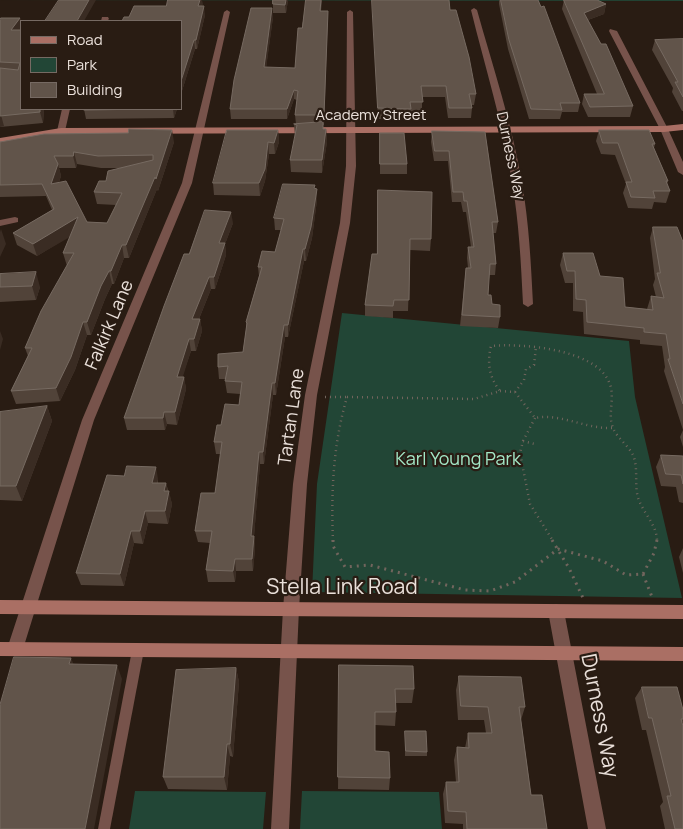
<!DOCTYPE html>
<html>
<head>
<meta charset="utf-8">
<style>
  body { margin:0 }
  #map { position:relative; width:683px; height:829px; overflow:hidden; background:#291c13; font-family:Manrope,sans-serif }
  canvas { display:block }
  .legend { position:absolute; left:20px; top:20px; width:162px; height:90px; box-sizing:border-box; background:#291c13; border:1px solid #766a63; margin:0; padding:6px 9px; list-style:none; font-size:15px; color:#eae0da }
  .legend li { display:flex; align-items:center; gap:10px; height:25px }
  .legend b { width:25px; border:1px solid #766a63 }
</style>
</head>
<body>
<div id="map">
<canvas width="683" height="829"></canvas>
<ul class="legend">
<li><b style="height:6px;background:#aa6f64"></b>Road</li>
<li><b style="height:14px;background:#224636"></b>Park</li>
<li><b style="height:14px;background:#61544a"></b>Building</li>
</ul>
</div>
<script>
const ctx = document.querySelector('canvas').getContext('2d');
ctx.lineJoin = 'round';
function paint(path, color) { ctx.fillStyle = color; ctx.fill(path, 'evenodd'); }
function trace(path, color, width, dash) { ctx.strokeStyle = color; ctx.lineWidth = width; ctx.lineCap = dash ? 'butt' : 'round'; ctx.setLineDash(dash || []); ctx.stroke(path); }
function drawText(font, color, halo, rows, align = 'center') {
  ctx.font = font + ' Manrope,sans-serif'; ctx.lineWidth = 4.5; ctx.setLineDash([]); ctx.textBaseline = 'middle'; ctx.strokeStyle = halo; ctx.fillStyle = color; for (const [text, x, y, turn = 0] of rows) {
    ctx.save(); ctx.translate(x, y); ctx.rotate((+turn || 0) * Math.PI / 180); ctx.textAlign = isNaN(turn) ? turn : align; if (halo) ctx.strokeText(text, 0, 0); ctx.fillText(text, 0, 0); ctx.restore();
  }
}
paint(new Path2D(`
  M 0,0 L 683,0 L 683,1 Z
  M 342,313 L 629,341 L 635,397 L 682,598 L 312,592 L 317,484 Z
  M 135,791 L 266,792 L 263,829 L 129,829 Z
  M 302,791 L 439,792 L 442,829 L 300,829 Z`), '#224636');
trace(new Path2D(`
  M 500,391 L 515,392 L 535,418 C 561,413 585,429 612,428
  M 515,392 L 524,380 L 526,369 L 534,365 L 536,347
  M 325,397 L 347,397
  M 347,397 L 474,399 L 500,391 C 489,377 487,363 491,346 C 522,343 595,349 609,382 C 616,397 607,413 613,428 C 617,438 628,445 633,455 C 638,467 635,480 637,493 C 640,511 657,523 657,541
  M 535,418 L 523,441 L 520,453 L 530,504 L 553,541
  M 523,441 L 535,444
  M 333,541 C 331,492 333,445 347,397`), '#71655d', 2.5, [1, 4]);
trace(new Path2D(`
  M 333,540 L 333,546 L 345,567 L 370,565 L 465,590 L 490,591 L 515,582 L 558,549 L 603,561 L 626,575 L 643,574 L 654,553 L 657,540
  M 552,540 L 569,568 L 583,598
  M 643,574 L 652,597`), '#71655d', 3, [2, 5]);
paint(new Path2D(`
  M 138,645 L 142,646 L 144,650 L 110,829 L 98,829 L 132,650 L 134,646 Z`), '#77534b');
paint(new Path2D(`
  M 474,8 L 477,10 C 493,67 512,124 522,183 C 529,223 531,264 533,304 L 528,307 L 523,304 C 521,263 519,222 512,182 C 503,124 485,67 471,10 Z
  M 227,10 L 230,12 L 192,183 L 94,420 L 23,649 L 21,654 L 15,656 L 9,654 L 7,649 L 82,420 L 182,183 L 224,12 Z
  M 350,10 L 353,12 L 356,166 L 350,223 L 317,395 L 307,484 L 299,609 L 289,829 L 271,829 L 283,609 L 293,484 L 305,395 L 340,223 L 346,166 L 347,12 Z
  M 102,17 L 108,17 L 109,19 L 107,21 L 101,21 Z
  M 610,29 L 617,31 L 668,129 L 683,162 L 683,175 L 678,172 L 660,129 L 609,31 Z
  M 62,109 L 70,109 L 65,131 L 61,134 L 57,131 Z
  M 15,217 L 18,218 L 18,222 L 0,226 L 0,220 Z
  M 556,604 L 561,606 L 564,611 L 606,829 L 588,829 L 548,611 L 551,606 Z`), '#77534b');
paint(new Path2D(`
  M 683,124 L 683,130 L 664,132 L 61,134 L 0,144 L 0,138 L 61,128 L 664,126 Z
  M 0,600 L 683,605 L 683,619 L 0,614 Z
  M 0,642 L 683,647 L 683,661 L 0,656 Z`), '#aa6f64');
paint(new Path2D(`
  M 202,0 L 202,6 L 205,15 L 197,49 L 195,49 L 181,94 L 181,21 L 129,17 L 166,6 Z
  M 273,0 L 288,0 L 286,13 L 273,13 Z
  M 306,0 L 322,0 L 321,11 L 328,11 L 324,125 L 323,125 L 323,129 L 326,129 L 327,142 L 322,173 L 291,172 L 290,160 L 295,137 L 294,124 L 296,124 L 295,115 L 297,100 L 294,99 L 287,119 L 231,119 L 230,109 L 273,17 L 266,67 L 295,68 L 302,28 Z
  M 372,0 L 449,0 L 450,10 L 476,94 L 474,105 L 471,105 L 472,108 L 471,118 L 448,118 L 445,97 L 422,97 L 422,112 L 410,112 L 410,119 L 378,119 Z
  M 499,0 L 538,0 L 580,103 L 578,112 L 562,112 L 560,119 L 529,119 L 508,49 L 499,4 Z
  M 564,0 L 606,4 L 604,14 L 588,20 L 633,106 L 630,117 L 588,117 L 582,104 L 584,94 L 597,94 L 562,9 Z
  M 20,18 L 21,24 L 21,29 L 20,30 L 44,109 L 43,123 L 0,127 L 0,20 Z
  M 683,39 L 683,111 L 682,111 L 672,92 L 673,88 L 652,50 L 655,40 Z
  M 84,109 L 177,109 L 174,118 L 86,119 Z
  M 278,130 L 279,142 L 275,154 L 269,154 L 265,181 L 260,196 L 214,195 L 213,183 Z
  M 599,130 L 655,144 L 654,148 L 668,181 L 667,184 L 670,191 L 666,203 L 654,202 L 652,209 L 628,208 L 623,193 L 626,184 L 615,155 L 601,154 L 596,141 Z
  M 432,131 L 485,132 L 498,222 L 496,233 L 493,233 L 496,264 L 495,275 L 489,275 L 488,295 L 492,304 L 500,317 L 498,328 L 460,326 L 466,268 L 468,268 L 467,258 L 468,247 L 471,247 L 466,212 L 463,212 L 461,202 L 452,202 L 448,161 L 434,161 L 431,142 Z
  M 380,133 L 407,164 L 407,174 L 380,174 Z
  M 0,142 L 174,142 L 158,191 L 157,189 L 129,258 L 124,258 L 114,284 L 112,284 L 105,299 L 91,335 L 87,335 L 75,370 L 60,401 L 16,404 L 11,391 L 28,356 L 25,348 L 67,266 L 63,253 L 70,236 L 37,256 L 17,245 L 13,233 L 52,210 L 46,196 L 0,197 ZM 77,164 L 101,168 L 122,168 L 106,181 L 94,192 L 97,204 L 116,205 L 107,223 L 87,222 L 59,182 L 61,176 L 59,168 L 76,168 Z
  M 315,189 L 317,189 L 317,200 L 312,238 L 306,261 L 304,261 L 288,337 L 285,337 L 276,395 L 273,395 L 264,464 L 260,464 L 254,536 L 255,548 L 253,571 L 236,571 L 235,582 L 208,582 L 206,570 L 210,543 L 198,542 L 195,531 L 215,493 L 221,454 L 216,454 L 214,442 L 221,425 L 239,405 L 240,394 L 227,393 L 225,381 L 226,379 L 219,379 L 218,367 L 243,352 L 246,330 L 246,322 L 259,276 L 258,267 L 275,252 L 281,230 L 275,230 L 274,218 Z
  M 378,190 L 431,239 L 430,251 L 410,250 L 408,311 L 393,311 L 393,318 L 365,316 L 365,305 L 377,254 Z
  M 233,223 L 225,244 L 226,255 L 215,289 L 211,289 L 199,319 L 200,319 L 202,331 L 196,351 L 191,351 L 182,377 L 184,377 L 186,389 L 177,425 L 167,424 L 165,430 L 127,430 L 124,418 L 189,254 Z
  M 653,227 L 683,242 L 683,447 L 680,437 L 683,430 L 664,371 L 665,367 L 662,346 L 640,344 L 640,340 L 584,334 L 583,312 L 573,311 L 573,283 L 565,283 L 560,265 L 563,253 L 600,276 L 625,307 L 647,309 L 651,296 L 656,297 L 653,285 L 655,279 L 650,238 Z
  M 0,273 L 40,287 L 36,300 L 0,302 Z
  M 47,406 L 52,421 L 22,501 L 0,500 L 0,412 Z
  M 661,455 L 683,456 L 683,503 L 679,502 L 676,487 L 661,486 L 656,467 Z
  M 158,479 L 158,483 L 166,483 L 172,504 L 168,524 L 148,523 L 143,544 L 134,543 L 124,586 L 81,585 L 76,573 Z
  M 683,548 L 683,573 L 679,557 Z
  M 339,665 L 414,689 L 412,703 L 396,703 L 396,712 L 395,726 L 375,725 L 375,751 L 390,778 L 389,790 L 338,789 Z
  M 236,668 L 239,682 L 233,757 L 230,756 L 227,790 L 168,789 L 163,777 Z
  M 459,676 L 525,707 L 521,720 L 531,795 L 547,829 L 463,829 L 463,824 L 445,823 L 443,794 L 446,782 L 456,782 L 454,760 L 457,747 L 465,748 L 468,733 L 486,733 L 484,720 L 458,720 L 456,690 Z
  M 642,687 L 683,710 L 683,722 L 682,723 L 683,829 L 665,829 L 660,806 L 663,802 L 646,730 L 642,730 L 635,698 Z
  M 405,731 L 427,752 L 427,756 L 405,756 Z`), '#514339');
paint(new Path2D(`
  M 89,0 L 96,0 L 84,21 L 77,21 Z
  M 200,0 L 202,0 L 203,4 L 199,15 L 198,6 Z
  M 286,0 L 288,0 L 286,13 L 285,5 Z
  M 606,4 L 604,14 L 582,22 L 584,13 Z
  M 204,6 L 205,15 L 197,49 L 196,40 Z
  M 272,8 L 273,17 L 265,77 L 264,67 Z
  M 328,11 L 328,20 L 324,125 L 324,115 Z
  M 20,18 L 21,24 L 21,29 L 14,40 L 11,30 Z
  M 194,40 L 195,49 L 181,94 L 181,81 Z
  M 294,90 L 294,99 L 287,119 L 287,109 Z
  M 40,109 L 44,109 L 43,123 L 40,112 Z
  M 173,109 L 177,109 L 174,118 Z
  M 1,115 L 4,126 L 0,127 L 0,116 Z
  M 326,129 L 327,142 L 322,173 L 322,160 Z
  M 172,130 L 174,142 L 158,191 L 157,189 L 129,258 L 126,245 Z
  M 278,130 L 279,142 L 275,154 L 274,143 Z
  M 268,142 L 269,154 L 265,181 L 260,196 L 259,183 Z
  M 74,152 L 77,164 L 76,168 L 73,156 Z
  M 58,164 L 61,176 L 54,197 L 51,184 Z
  M 317,189 L 317,200 L 312,238 L 306,261 L 305,249 Z
  M 231,212 L 233,223 L 225,244 L 226,255 L 215,289 L 214,277 L 219,243 Z
  M 78,217 L 82,230 L 37,256 L 33,244 Z
  M 1,229 L 6,244 L 0,257 L 0,232 Z
  M 122,245 L 124,258 L 114,284 L 111,271 Z
  M 303,249 L 304,261 L 288,337 L 288,325 Z
  M 109,271 L 112,284 L 105,299 L 91,335 L 87,322 L 101,286 Z
  M 36,272 L 40,287 L 36,300 L 32,286 Z
  M 209,277 L 211,289 L 194,331 L 192,319 Z
  M 200,319 L 202,331 L 196,351 L 194,339 Z
  M 83,322 L 87,335 L 75,370 L 60,401 L 56,388 Z
  M 284,325 L 285,337 L 276,395 L 275,383 Z
  M 0,331 L 3,339 L 0,350 Z
  M 189,339 L 191,351 L 179,389 L 177,377 Z
  M 184,377 L 186,389 L 177,425 L 175,412 Z
  M 272,383 L 273,395 L 264,464 L 263,452 Z
  M 47,406 L 52,421 L 22,501 L 16,486 Z
  M 164,412 L 167,424 L 165,430 L 163,418 Z
  M 259,452 L 260,464 L 253,548 L 251,536 Z
  M 156,467 L 158,479 L 155,495 L 152,483 Z
  M 166,483 L 168,494 L 169,491 L 172,504 L 168,524 L 165,511 L 164,491 Z
  M 145,511 L 148,523 L 143,544 L 140,531 Z
  M 131,531 L 134,543 L 124,586 L 120,574 Z
  M 254,536 L 255,548 L 253,571 L 252,559 Z
  M 235,559 L 236,571 L 235,582 L 233,571 Z
  M 71,658 L 77,672 L 69,664 Z
  M 117,665 L 122,679 L 94,829 L 85,829 Z
  M 236,668 L 239,682 L 233,757 L 230,744 Z
  M 227,744 L 230,756 L 227,790 L 224,777 Z`), '#3a2c23');
const building = new Path2D(`
  M 59,0 L 89,0 L 77,21 L 45,21 Z
  M 168,0 L 200,0 L 198,6 L 204,6 L 196,40 L 194,40 L 181,81 L 181,21 L 122,21 L 124,17 L 129,17 L 134,6 L 166,6 Z
  M 273,0 L 286,0 L 285,5 L 273,4 Z
  M 306,0 L 321,0 L 320,11 L 328,11 L 324,115 L 295,115 L 298,91 L 294,90 L 287,109 L 230,109 L 234,80 L 251,8 L 272,8 L 264,67 L 295,68 L 298,28 L 302,28 Z
  M 372,0 L 449,0 L 450,10 L 456,10 L 469,57 L 476,94 L 469,94 L 472,108 L 449,108 L 446,86 L 421,86 L 423,102 L 410,102 L 411,109 L 378,108 Z
  M 501,0 L 538,0 L 541,7 L 544,6 L 580,103 L 560,103 L 562,110 L 531,109 L 509,40 Z
  M 564,0 L 597,0 L 606,4 L 584,13 L 601,44 L 606,44 L 633,106 L 590,107 L 584,94 L 604,94 Z
  M 1,18 L 20,18 L 11,30 L 21,30 L 21,109 L 40,109 L 40,112 L 0,116 L 0,68 L 18,70 L 20,63 L 0,62 L 0,20 Z
  M 683,39 L 683,97 L 675,82 L 678,82 L 655,40 Z
  M 84,109 L 152,109 L 84,110 Z
  M 323,122 L 323,129 L 326,129 L 322,160 L 290,160 L 297,125 L 294,124 Z
  M 129,129 L 172,130 L 156,179 L 155,177 L 126,245 L 122,245 L 111,271 L 109,271 L 101,286 L 87,322 L 83,322 L 71,357 L 56,388 L 11,391 L 32,348 L 25,348 L 41,311 L 74,253 L 63,253 L 78,217 L 33,244 L 13,233 L 54,209 L 42,184 L 0,185 L 0,142 L 44,134 L 128,133 ZM 74,152 L 98,156 L 153,155 L 153,160 L 108,171 L 106,181 L 99,181 L 94,192 L 122,193 L 107,223 L 87,222 L 66,181 L 51,184 L 58,164 L 54,156 L 73,156 Z
  M 227,130 L 278,130 L 274,143 L 268,142 L 265,169 L 259,183 L 213,183 Z
  M 599,130 L 649,130 L 655,144 L 652,144 L 668,181 L 666,181 L 670,191 L 653,191 L 655,198 L 631,197 L 626,182 L 632,182 L 618,143 L 603,143 Z
  M 432,131 L 485,132 L 498,222 L 492,222 L 496,264 L 490,264 L 488,295 L 491,295 L 492,304 L 500,305 L 500,317 L 462,315 L 466,268 L 471,268 L 468,247 L 474,247 L 467,201 L 464,201 L 463,192 L 453,192 L 449,151 L 435,151 Z
  M 380,133 L 404,133 L 407,164 L 380,164 Z
  M 283,184 L 315,185 L 314,188 L 317,189 L 311,227 L 305,249 L 303,249 L 288,325 L 284,325 L 275,383 L 272,383 L 263,452 L 259,452 L 251,536 L 254,536 L 252,559 L 235,559 L 233,571 L 206,570 L 212,531 L 195,531 L 201,493 L 215,493 L 222,442 L 214,442 L 217,425 L 221,425 L 225,404 L 239,405 L 242,382 L 225,381 L 228,366 L 218,367 L 218,354 L 243,352 L 247,323 L 246,322 L 262,267 L 258,267 L 262,251 L 275,252 L 284,219 L 274,218 Z
  M 378,190 L 432,192 L 431,239 L 410,239 L 409,300 L 394,300 L 393,306 L 365,305 L 372,254 L 377,254 Z
  M 205,210 L 231,212 L 219,243 L 225,243 L 214,277 L 209,277 L 192,319 L 200,319 L 194,339 L 189,339 L 177,377 L 184,377 L 175,412 L 164,412 L 163,418 L 124,418 L 164,306 L 184,254 L 189,254 Z
  M 653,227 L 677,227 L 683,242 L 683,404 L 668,359 L 670,359 L 666,334 L 644,332 L 644,328 L 587,322 L 586,300 L 576,299 L 575,271 L 567,271 L 563,253 L 593,253 L 600,276 L 623,278 L 625,307 L 653,310 L 651,296 L 664,298 L 657,273 L 660,273 Z
  M 36,272 L 32,286 L 0,287 L 0,274 Z
  M 47,406 L 16,486 L 0,486 L 0,412 Z
  M 661,455 L 683,456 L 683,484 L 681,475 L 666,474 Z
  M 127,466 L 156,467 L 152,483 L 166,483 L 164,491 L 169,491 L 165,511 L 145,511 L 140,531 L 131,531 L 120,574 L 76,573 L 107,475 L 124,476 Z
  M 14,657 L 71,658 L 69,664 L 117,665 L 85,829 L 0,829 L 0,705 Z
  M 339,665 L 413,666 L 414,689 L 395,689 L 396,712 L 375,712 L 375,751 L 389,752 L 390,778 L 338,777 Z
  M 236,668 L 230,744 L 227,744 L 224,777 L 163,777 L 176,670 Z
  M 459,676 L 521,677 L 525,707 L 519,707 L 531,795 L 542,795 L 547,829 L 467,829 L 466,812 L 448,811 L 446,782 L 459,782 L 457,747 L 469,748 L 468,733 L 492,733 L 488,707 L 461,706 Z
  M 642,687 L 677,687 L 683,710 L 683,719 L 681,719 L 683,726 L 683,829 L 675,829 L 667,796 L 671,796 L 652,718 L 649,718 Z
  M 405,731 L 426,731 L 427,752 L 406,751 Z`);
paint(building, '#61544a');
trace(building, '#766a61', 1);
drawText('15px', '#eae0da', '#291c13', [
  ["Academy Street",371,116],
  ["Durness Way",510,156,78]
]);
drawText('18px', '#eae0da', '#291c13', [
  ["Falkirk Lane",110,325,-67],
  ["Tartan Lane",292,417,-82]
]);
drawText('18px', '#a3e8c7', '#291c13', [
  ["Karl Young Park",458,460]
]);
drawText('21px', '#eae0da', '#291c13', [
  ["Stella Link Road",342,588],
  ["Durness Way",599,716,79]
]);
</script>
</body>
</html>
